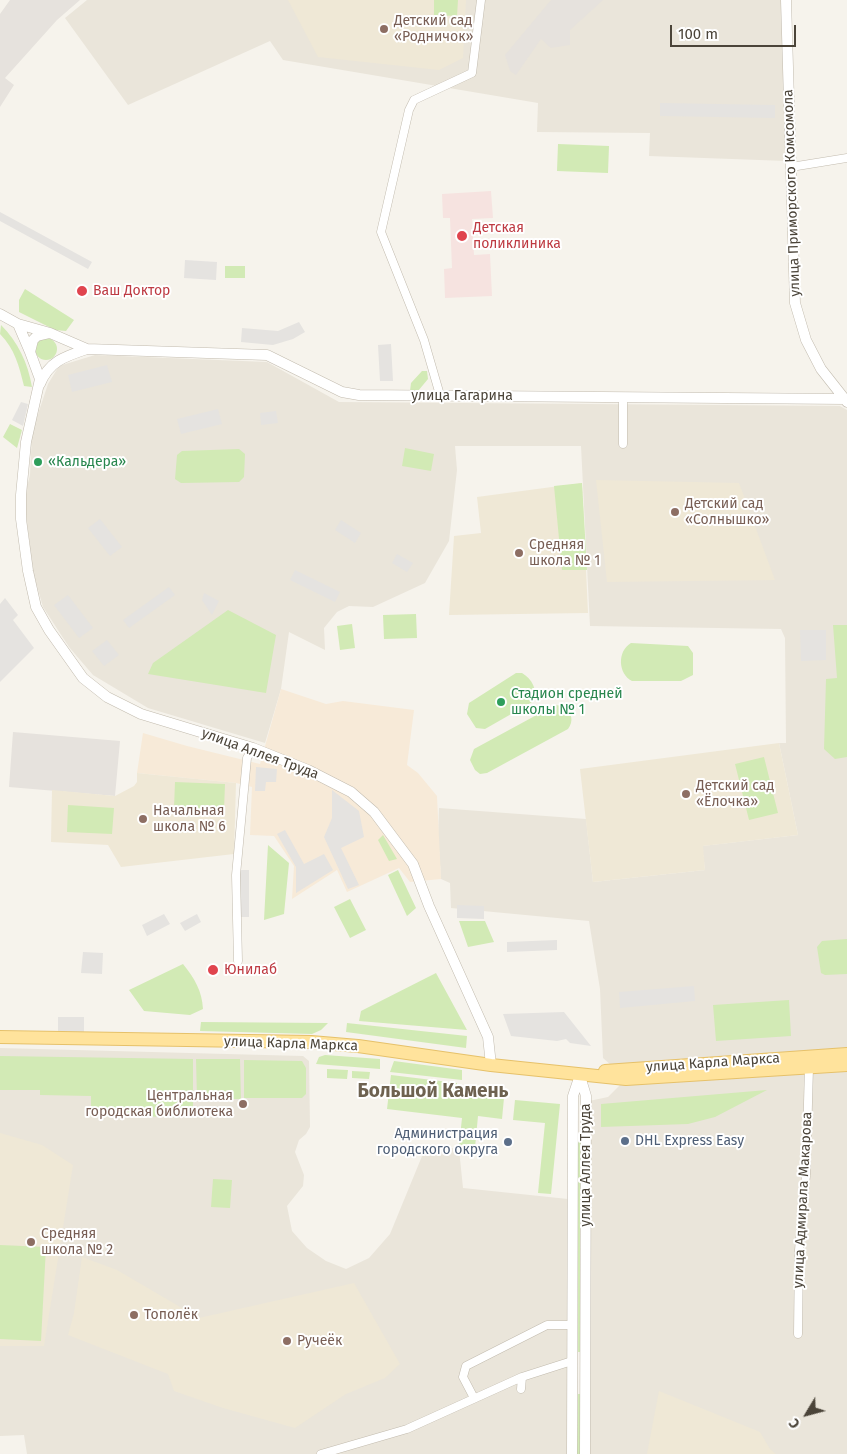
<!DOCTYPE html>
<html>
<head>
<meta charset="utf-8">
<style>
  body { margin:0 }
  #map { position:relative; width:847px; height:1454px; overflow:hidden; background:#f6f3ec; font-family:"Fira Sans",sans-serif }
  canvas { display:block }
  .north { position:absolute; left:782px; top:1389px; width:50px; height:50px; -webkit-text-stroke:4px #fff; paint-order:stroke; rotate:233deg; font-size:14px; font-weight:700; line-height:20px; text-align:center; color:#4b4439 }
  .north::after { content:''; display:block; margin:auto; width:18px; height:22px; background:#4b4439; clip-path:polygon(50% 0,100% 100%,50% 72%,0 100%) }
  .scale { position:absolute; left:670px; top:25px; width:126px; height:22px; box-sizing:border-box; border:2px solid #4b4439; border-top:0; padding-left:6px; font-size:15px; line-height:18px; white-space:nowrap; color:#4b4439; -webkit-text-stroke:4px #fff; paint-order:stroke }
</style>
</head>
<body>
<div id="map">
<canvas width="847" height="1454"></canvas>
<div class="north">С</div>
<div class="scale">100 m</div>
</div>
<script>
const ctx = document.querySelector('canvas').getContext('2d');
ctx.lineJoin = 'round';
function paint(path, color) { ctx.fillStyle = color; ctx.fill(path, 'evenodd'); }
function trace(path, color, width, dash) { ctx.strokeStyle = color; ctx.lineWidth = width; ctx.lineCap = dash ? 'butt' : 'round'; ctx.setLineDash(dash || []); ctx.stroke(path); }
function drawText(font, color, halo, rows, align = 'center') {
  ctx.font = font + ' "Fira Sans",sans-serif'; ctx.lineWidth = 4; ctx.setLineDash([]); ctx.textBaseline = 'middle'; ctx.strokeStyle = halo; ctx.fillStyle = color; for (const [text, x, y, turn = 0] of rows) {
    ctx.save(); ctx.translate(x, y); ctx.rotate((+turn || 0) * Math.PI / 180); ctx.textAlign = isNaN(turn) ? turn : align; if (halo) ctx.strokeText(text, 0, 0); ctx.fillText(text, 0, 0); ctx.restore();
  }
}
paint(new Path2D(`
  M 87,0 L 786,0 L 787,161 L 649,156 L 650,133 L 537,132 L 538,103 L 283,60 L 270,41 L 128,105 L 65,18 Z
  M 95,355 L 267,362 L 339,402 L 840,406 L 847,410 L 847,1053 L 612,1066 L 603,1058 L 600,989 L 589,921 L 451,908 L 450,883 L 441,879 L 438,835 L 439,808 L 586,819 L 593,882 L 705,870 L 702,846 L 798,835 L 779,743 L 786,743 L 785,638 L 781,629 L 590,626 L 581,446 L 455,446 L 457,470 L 449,541 L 425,583 L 373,607 L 349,606 L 337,612 L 324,628 L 325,650 L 289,632 L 281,689 L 265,743 L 148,708 L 93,675 L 69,647 L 43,607 L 33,572 L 24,498 L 30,475 L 32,432 L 48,384 L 59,366 Z
  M 0,1048 L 303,1056 L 309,1061 L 310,1127 L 306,1134 L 299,1140 L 295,1152 L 304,1175 L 303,1186 L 287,1206 L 292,1231 L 307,1248 L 326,1261 L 346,1269 L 369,1258 L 390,1234 L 427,1144 L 459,1149 L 463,1188 L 568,1199 L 568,1454 L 27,1454 L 24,1435 L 0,1436 Z
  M 847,1068 L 847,1454 L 590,1454 L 589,1101 L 608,1097 L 620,1085 Z`), '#eae5da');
paint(new Path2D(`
  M 281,689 L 326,704 L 343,701 L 414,710 L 407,765 L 418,773 L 437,796 L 441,879 L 410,882 L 399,868 L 347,892 L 337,870 L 292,899 L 294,866 L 274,836 L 250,835 L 252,787 L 236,783 L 137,773 L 143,733 L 187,746 L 260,764 Z`), '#f7ead8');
paint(new Path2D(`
  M 10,0 L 80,0 L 57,20 L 5,78 L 14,85 L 0,107 L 0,14 Z
  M 551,0 L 603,0 L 570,30 L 570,45 L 551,48 L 541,39 L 516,75 L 510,71 L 505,55 Z
  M 13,732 L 120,741 L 115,796 L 9,787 Z`), '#e6e2dd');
paint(new Path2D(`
  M 288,0 L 466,0 L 463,58 L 439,70 L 318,57 Z
  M 596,480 L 739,483 L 775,580 L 607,582 Z
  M 582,483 L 588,613 L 449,615 L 454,536 L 481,533 L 477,497 Z
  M 779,743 L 798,835 L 703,846 L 705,870 L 593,882 L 580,769 Z
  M 137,773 L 236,783 L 234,854 L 121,867 L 108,845 L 51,842 L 52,790 L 115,796 L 134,786 L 137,782 Z
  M 0,1133 L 42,1145 L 73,1165 L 44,1346 L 0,1346 Z
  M 82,1257 L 117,1270 L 199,1318 L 354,1283 L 400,1364 L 385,1378 L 346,1394 L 295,1428 L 223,1408 L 174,1391 L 168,1374 L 68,1335 L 74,1313 Z
  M 659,1391 L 760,1432 L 770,1449 L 776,1454 L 647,1454 Z`), '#efe8d6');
paint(new Path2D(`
  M 491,191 L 493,218 L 472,219 L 474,255 L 490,254 L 492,296 L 445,298 L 444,269 L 452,268 L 450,218 L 443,218 L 442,194 Z`), '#f6e3e0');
paint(new Path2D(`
  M 434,0 L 458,0 L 457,16 L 434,15 Z
  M 558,144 L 609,146 L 608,173 L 557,171 Z
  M 225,266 L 245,266 L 245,278 L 225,278 Z
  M 25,289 L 74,320 L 66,331 L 55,330 L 19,312 L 19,300 Z
  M 1,325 C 18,342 28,363 32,387 L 24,386 C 19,366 15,349 0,334 Z
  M35 349a11 11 0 1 1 22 0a11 11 0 1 1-22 0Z
  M 422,371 L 427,371 L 428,379 L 418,391 L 410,391 L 411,383 Z
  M 10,424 L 22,430 L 17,448 L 3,437 Z
  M 405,448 L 434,454 L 431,471 L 402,466 Z
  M 239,449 L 245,454 L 244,477 L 239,482 L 181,483 L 175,479 L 177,455 L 182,451 Z
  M 582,483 L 587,570 L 562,570 L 554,486 Z
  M 228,610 L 276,635 L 266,693 L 148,674 L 153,663 Z
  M 416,614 L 417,638 L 384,639 L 383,615 Z
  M 352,624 L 355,648 L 340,650 L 337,626 Z
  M 833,625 L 847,625 L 847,757 L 835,759 L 824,749 L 826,679 L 837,678 Z
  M 631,643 L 688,646 L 693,653 L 693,675 L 681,681 L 632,681 C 618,674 617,651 631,643 Z
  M 516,673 L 522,673 C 532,679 538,690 534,701 L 485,729 L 476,728 L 467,714 L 469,703 Z
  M 555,705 L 564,706 C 572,713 574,721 568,729 L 487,773 L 480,774 L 475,770 L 470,760 L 474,749 Z
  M 764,757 L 778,813 L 749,820 L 735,764 Z
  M 175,782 L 225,784 L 224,810 L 174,808 Z
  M 68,805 L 114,808 L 112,834 L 67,832 Z
  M 383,835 L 397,859 L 389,861 L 378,840 Z
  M 268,845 L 289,863 L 284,914 L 264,920 Z
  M 398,870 L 416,908 L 407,916 L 388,875 Z
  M 350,899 L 366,930 L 350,938 L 334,907 Z
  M 459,921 L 485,921 L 494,942 L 468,947 Z
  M 847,939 L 847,974 L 825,975 L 821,973 L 817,947 L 822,941 Z
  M 183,964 C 195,979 202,991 203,1009 L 190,1015 L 144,1011 L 129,990 Z
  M 436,973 L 467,1030 L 359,1021 L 361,1011 Z
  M 789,1000 L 791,1036 L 716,1041 L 713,1005 Z
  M 201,1022 L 328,1023 L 321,1030 L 312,1034 L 200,1031 Z
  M 347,1023 L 467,1036 L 466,1048 L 346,1032 Z
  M 325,1055 L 380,1059 L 380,1069 L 316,1064 L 319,1057 Z
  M 0,1056 L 193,1059 L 193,1117 L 91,1116 L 91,1096 L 40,1095 L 40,1090 L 0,1090 Z
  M 196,1059 L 240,1059 L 241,1099 L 197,1099 Z
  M 244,1060 L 302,1061 L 306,1068 L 306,1094 L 302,1098 L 244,1098 Z
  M 394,1061 L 462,1070 L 462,1080 L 390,1072 Z
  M 327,1069 L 348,1070 L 347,1079 L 327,1078 Z
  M 352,1071 L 370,1072 L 369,1079 L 352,1078 Z
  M 391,1075 L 457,1083 L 457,1093 L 504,1098 L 502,1119 L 478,1116 L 475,1148 L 459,1146 L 462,1118 L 387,1109 Z
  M 767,1090 L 715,1117 L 688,1124 L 601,1127 L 601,1104 Z
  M 515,1100 L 560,1104 L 551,1194 L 538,1193 L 545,1123 L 513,1120 Z
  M 578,1141 L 581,1141 L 580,1352 L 578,1352 Z
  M 213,1179 L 232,1180 L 230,1208 L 211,1207 Z
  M 0,1245 L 46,1247 L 41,1341 L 0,1339 Z
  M 578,1394 L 580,1394 L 580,1454 L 577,1454 Z`), '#d2eab5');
paint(new Path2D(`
  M 660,103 L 775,105 L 775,118 L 660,116 Z
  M 0,212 L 92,262 L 88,269 L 0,221 Z
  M 185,260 L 217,262 L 216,280 L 184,278 Z
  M 299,322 L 305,332 L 293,339 L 273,345 L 241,342 L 242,328 L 278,331 Z
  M 391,344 L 393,381 L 380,381 L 378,345 Z
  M 107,365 L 112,382 L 72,392 L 68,375 Z
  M 21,402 L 28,404 L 23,426 L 12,420 Z
  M 218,409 L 222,424 L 181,434 L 177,419 Z
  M 276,411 L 278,423 L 261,425 L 260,413 Z
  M 100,519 L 122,547 L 110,556 L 88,528 Z
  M 341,520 L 361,533 L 355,543 L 335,530 Z
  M 397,554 L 413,563 L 407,572 L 392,563 Z
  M 295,570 L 340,592 L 335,602 L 290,580 Z
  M 169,587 L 175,595 L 129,628 L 123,620 Z
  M 204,593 L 219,601 L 212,615 L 202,600 Z
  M 68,595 L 93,628 L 79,638 L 54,605 Z
  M 5,598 L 18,615 L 13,620 L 34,648 L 0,682 L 0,604 Z
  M 800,630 L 826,630 L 826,660 L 801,661 Z
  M 107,640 L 119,655 L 104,666 L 92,651 Z
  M 256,767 L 277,769 L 276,782 L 266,782 L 265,791 L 255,791 Z
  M 332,790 L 359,811 L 364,837 L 341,848 L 359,885 L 348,889 L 324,837 L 332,818 Z
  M 285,830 L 304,864 L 324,854 L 333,870 L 296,893 L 296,867 L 277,834 Z
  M 239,870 L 249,870 L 249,917 L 239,917 Z
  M 457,905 L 484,906 L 484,919 L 457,918 Z
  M 164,914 L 170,924 L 147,936 L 142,925 Z
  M 197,914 L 201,922 L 185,931 L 180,923 Z
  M 557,940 L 557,950 L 507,952 L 507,942 Z
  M 83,952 L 103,953 L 102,974 L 81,973 Z
  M 694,986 L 695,1001 L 620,1008 L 619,992 Z
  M 564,1012 L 591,1046 L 570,1043 L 566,1039 L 557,1041 L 511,1036 L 503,1014 Z
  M 58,1017 L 84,1017 L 84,1032 L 58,1032 Z`), '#e5e3e0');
const minor = new Path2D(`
  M 791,167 L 847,158
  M 440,395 L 424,340 L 381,232 L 409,110 L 414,100 L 472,73 L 481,0
  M 623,398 L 623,444
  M 238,961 L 236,875 L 247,758 L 253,748
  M 798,1334 L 799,1250 L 806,1175 L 809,1067
  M 521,1389 L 522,1377
  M 474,1398 L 463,1377 L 466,1366 L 547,1325 L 572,1325
  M 321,1454 L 407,1429 L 522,1377 L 572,1361`);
const tertiary = new Path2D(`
  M 786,0 L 795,303 L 806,340 L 821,369 L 847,402
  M 0,314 L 18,324 L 50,333 L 87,349 L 267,355 L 342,392 L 359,395 L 846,399
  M 18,324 L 30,352
  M 50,333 L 37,336 L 33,340 L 30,352 L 40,379 L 26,442 L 21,495 L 21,519 L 28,571 L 36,607 L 49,630 L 83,678 L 107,697 L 141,714 L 253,748 L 308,770 L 351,792 L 374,812 L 413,864 L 429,906 L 488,1037 L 491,1065
  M 40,384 C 49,361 66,356 87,349
  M 580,1076 L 586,1096 L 585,1454
  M 572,1454 L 573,1096 L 580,1075`);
const primary = new Path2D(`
  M 0,1037 L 311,1042 L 358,1046 L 491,1065 L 626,1079 L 847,1065
  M 605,1071 L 847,1054`);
trace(minor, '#c2bbae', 9);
trace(tertiary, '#c2bbae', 11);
trace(primary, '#e6c16a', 14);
trace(minor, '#fff', 8);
trace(tertiary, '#fff', 10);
trace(primary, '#ffe39c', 12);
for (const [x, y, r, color] of [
  [384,29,5,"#8d6e63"],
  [462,236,6,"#e0444e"],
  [82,291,6,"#e0444e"],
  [38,462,5,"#2e9e5b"],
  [675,512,5,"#8d6e63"],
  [519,553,5,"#8d6e63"],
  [501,702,5,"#2e9e5b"],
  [686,794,5,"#8d6e63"],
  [143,819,5,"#8d6e63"],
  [213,970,6,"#e0444e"],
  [243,1104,5,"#8d6e63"],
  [625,1141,5,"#5c6f8a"],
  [508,1142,5,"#5c6f8a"],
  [31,1242,5,"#8d6e63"],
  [134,1315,5,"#8d6e63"],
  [287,1341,5,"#8d6e63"]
]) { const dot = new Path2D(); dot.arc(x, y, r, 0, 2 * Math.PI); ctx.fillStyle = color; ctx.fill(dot); trace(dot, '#fff', 2); }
drawText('14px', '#785e54', '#fff', [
  ["Детский сад",394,21],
  ["«Родничок»",394,37],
  ["Детский сад",685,504],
  ["«Солнышко»",685,520],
  ["Средняя",529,545],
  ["школа № 1",529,561],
  ["Детский сад",696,786],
  ["«Ёлочка»",696,802],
  ["Начальная",153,811],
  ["школа № 6",153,827],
  ["Центральная",233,1096,"right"],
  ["городская библиотека",233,1112,"right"],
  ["Средняя",41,1234],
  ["школа № 2",41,1250],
  ["Тополёк",144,1315],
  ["Ручеёк",297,1341]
], 'left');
drawText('14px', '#4b4439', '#fff', [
  ["улица Приморского Комсомола",792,193,-92],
  ["улица Гагарина",462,396],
  ["улица Аллея Труда",260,754,20],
  ["улица Карла Маркса",291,1044,2],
  ["улица Карла Маркса",713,1063,-4],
  ["улица Аллея Труда",586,1165,-90],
  ["улица Адмирала Макарова",803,1200,-87]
]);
drawText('14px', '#be3a42', '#fff', [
  ["Детская",473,228],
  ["поликлиника",473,244],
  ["Ваш Доктор",93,291],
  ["Юнилаб",224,970]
], 'left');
drawText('14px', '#27864d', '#fff', [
  ["«Кальдера»",48,462],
  ["Стадион средней",511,694],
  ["школы № 1",511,710]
], 'left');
drawText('14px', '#4e5e75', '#fff', [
  ["Администрация",498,1134],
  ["городского округа",498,1150],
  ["DHL Express Easy",635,1141,"left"]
], 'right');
drawText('bold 19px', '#6e6250', '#fff', [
  ["Большой Камень",433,1092]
]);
</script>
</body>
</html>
